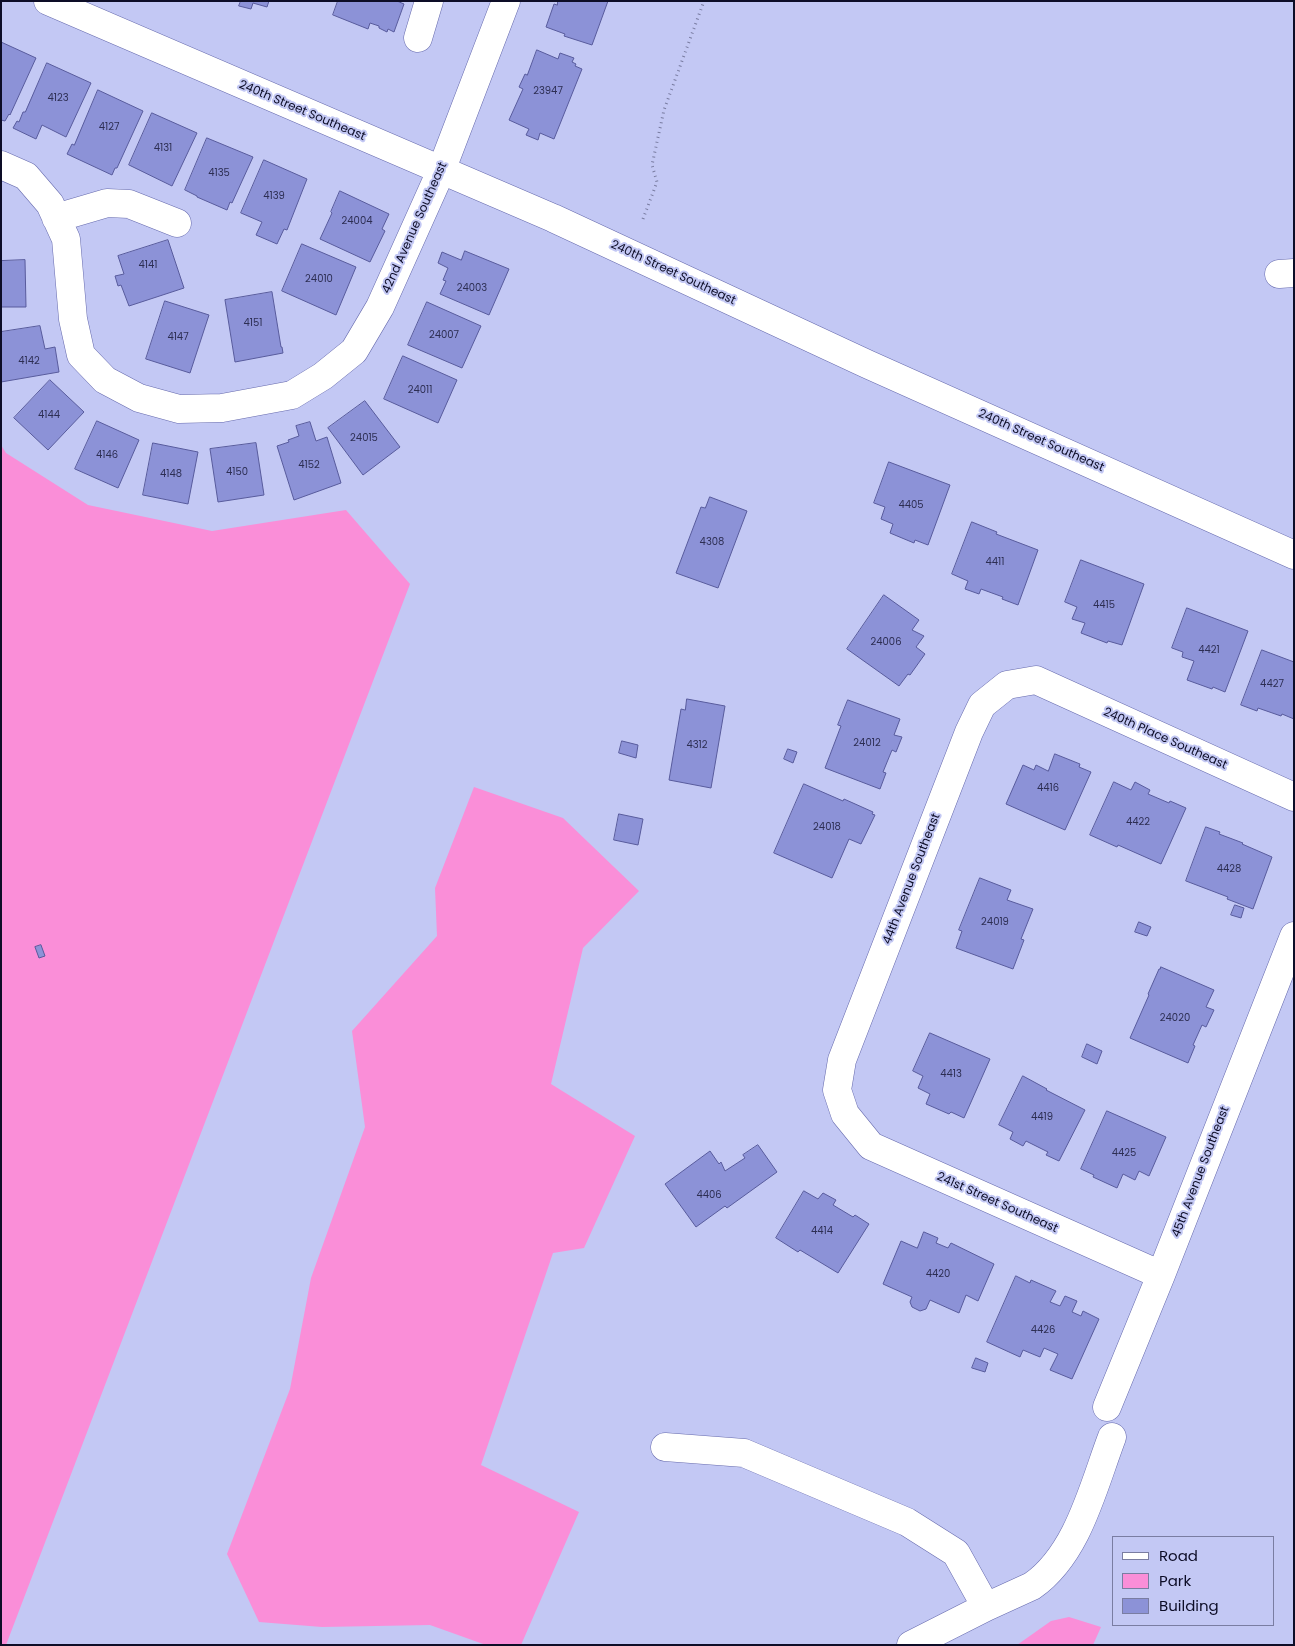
<!DOCTYPE html>
<html>
<head>
<meta charset="utf-8">
<style>
  body { margin:0 }
  #map { position:relative; width:1295px; height:1646px; overflow:hidden; background:#c3c8f4; font-family:Poppins,sans-serif }
  canvas { display:block }
  .frame { position:absolute; inset:0; border:2px solid #0d0d27; pointer-events:none }
  .legend { position:absolute; left:1112px; top:1536px; width:162px; height:90px; box-sizing:border-box; background:#c3c8f4; border:1px solid #7a7da2; margin:0; padding:6px 9px; list-style:none; font-size:15px; color:#0d0d27 }
  .legend li { display:flex; align-items:center; gap:10px; height:25px }
  .legend b { width:25px; border:1px solid #7a7da2 }
</style>
</head>
<body>
<div id="map">
<canvas width="1295" height="1646"></canvas>
<div class="frame"></div>
<ul class="legend">
<li><b style="height:6px;background:#fff"></b>Road</li>
<li><b style="height:14px;background:#fa8ed8"></b>Park</li>
<li><b style="height:14px;background:#8c92d7"></b>Building</li>
</ul>
</div>
<script>
const ctx = document.querySelector('canvas').getContext('2d');
ctx.lineJoin = 'round';
function paint(path, color) { ctx.fillStyle = color; ctx.fill(path, 'evenodd'); }
function trace(path, color, width, dash) { ctx.strokeStyle = color; ctx.lineWidth = width; ctx.lineCap = dash ? 'butt' : 'round'; ctx.setLineDash(dash || []); ctx.stroke(path); }
function drawText(font, color, halo, rows, align = 'center') {
  ctx.font = font + ' Poppins,sans-serif'; ctx.lineWidth = 4; ctx.setLineDash([]); ctx.textBaseline = 'middle'; ctx.strokeStyle = halo; ctx.fillStyle = color; for (const [text, x, y, turn = 0] of rows) {
    ctx.save(); ctx.translate(x, y); ctx.rotate((+turn || 0) * Math.PI / 180); ctx.textAlign = isNaN(turn) ? turn : align; if (halo) ctx.strokeText(text, 0, 0); ctx.fillText(text, 0, 0); ctx.restore();
  }
}
paint(new Path2D(`
  M 1,445 L 6,453 L 88,505 L 212,531 L 346,510 L 410,584 L 6,1645 L 1,1645 Z
  M 474,787 L 563,818 L 639,891 L 583,948 L 551,1084 L 635,1136 L 584,1248 L 553,1253 L 481,1465 L 579,1512 L 521,1645 L 486,1645 L 430,1625 L 322,1627 L 259,1622 L 227,1554 L 290,1389 L 311,1278 L 365,1127 L 352,1031 L 437,936 L 435,888 Z
  M 1069,1617 L 1101,1627 L 1093,1645 L 1017,1645 L 1051,1621 Z`), '#fa8ed8');
const building = new Path2D(`
  M 241,1 L 269,1 L 267,7 L 253,3 L 251,9 L 239,6 Z
  M 338,1 L 397,1 L 404,4 L 394,32 L 388,29 L 387,32 L 379,28 L 379,26 L 370,23 L 368,29 L 333,15 Z
  M 558,1 L 608,1 L 592,45 L 564,36 L 565,34 L 546,27 L 554,4 L 557,5 Z
  M 1,42 L 36,58 L 10,115 L 9,114 L 5,121 L 1,120 Z
  M 537,50 L 558,59 L 560,53 L 574,58 L 572,62 L 576,64 L 575,66 L 582,69 L 554,139 L 540,133 L 538,140 L 526,135 L 529,129 L 509,120 L 523,89 L 519,87 L 525,74 L 527,75 Z
  M 47,63 L 91,83 L 66,137 L 42,125 L 36,139 L 13,128 L 17,121 L 19,122 L 23,112 L 25,112 Z
  M 98,90 L 143,111 L 117,168 L 115,168 L 112,175 L 67,154 L 72,144 L 74,145 Z
  M 152,113 L 197,133 L 172,186 L 129,165 Z
  M 207,138 L 253,157 L 232,203 L 230,202 L 227,210 L 197,197 L 197,196 L 185,190 Z
  M 264,160 L 307,179 L 287,230 L 284,229 L 277,244 L 256,235 L 262,222 L 241,213 Z
  M 340,191 L 389,214 L 382,229 L 385,231 L 370,262 L 320,239 L 332,213 L 331,212 Z
  M 168,240 L 184,288 L 129,306 L 121,285 L 118,286 L 115,276 L 124,274 L 118,256 Z
  M 302,244 L 356,267 L 336,315 L 282,291 Z
  M 465,251 L 509,269 L 489,315 L 440,294 L 446,281 L 443,280 L 448,268 L 438,263 L 442,252 L 461,260 Z
  M 25,260 L 26,307 L 1,307 L 1,261 Z
  M 272,292 L 281,347 L 282,347 L 283,353 L 235,362 L 225,300 Z
  M 165,301 L 209,315 L 190,373 L 146,359 Z
  M 427,302 L 481,326 L 462,368 L 408,345 Z
  M 40,326 L 45,349 L 55,347 L 59,372 L 1,382 L 1,332 Z
  M 403,356 L 457,380 L 438,423 L 384,399 Z
  M 50,380 L 84,412 L 48,450 L 14,418 Z
  M 365,401 L 400,447 L 363,475 L 328,428 Z
  M 97,421 L 139,440 L 118,488 L 75,469 Z
  M 310,422 L 316,441 L 327,437 L 341,483 L 294,500 L 277,446 L 289,442 L 288,440 L 299,436 L 296,426 Z
  M 153,443 L 198,452 L 188,504 L 143,495 Z
  M 256,443 L 264,495 L 218,502 L 210,449 Z
  M 889,462 L 950,485 L 928,545 L 915,540 L 914,543 L 890,533 L 893,524 L 881,519 L 885,507 L 874,503 Z
  M 710,497 L 747,511 L 718,588 L 676,573 L 701,507 L 705,508 Z
  M 972,522 L 997,532 L 996,534 L 1038,550 L 1018,605 L 1002,599 L 1003,597 L 981,589 L 979,594 L 965,589 L 968,581 L 952,574 Z
  M 1081,560 L 1144,584 L 1122,645 L 1108,641 L 1107,643 L 1081,633 L 1085,623 L 1072,619 L 1077,607 L 1065,602 Z
  M 884,595 L 919,620 L 912,630 L 924,636 L 916,647 L 925,654 L 910,675 L 908,674 L 899,686 L 847,649 Z
  M 1187,608 L 1248,631 L 1225,692 L 1213,687 L 1212,689 L 1187,680 L 1194,661 L 1182,657 L 1183,652 L 1172,648 Z
  M 1262,650 L 1294,662 L 1294,719 L 1282,714 L 1281,716 L 1258,708 L 1257,711 L 1241,705 Z
  M 687,699 L 725,706 L 711,788 L 669,780 L 681,709 L 685,710 Z
  M 848,700 L 900,719 L 894,735 L 902,737 L 896,752 L 892,750 L 883,772 L 886,773 L 880,789 L 825,768 L 841,726 L 838,725 Z
  M 622,741 L 638,745 L 636,758 L 619,753 Z
  M 788,749 L 797,752 L 793,763 L 784,759 Z
  M 1055,754 L 1080,764 L 1079,767 L 1091,772 L 1065,830 L 1006,804 L 1023,765 L 1034,770 L 1036,765 L 1048,771 Z
  M 1114,782 L 1131,790 L 1135,782 L 1150,790 L 1148,794 L 1169,803 L 1170,801 L 1186,808 L 1161,864 L 1118,845 L 1117,847 L 1090,835 Z
  M 804,784 L 843,801 L 844,799 L 873,812 L 872,814 L 875,815 L 861,844 L 849,839 L 832,878 L 774,853 Z
  M 619,814 L 643,819 L 638,845 L 614,840 Z
  M 1206,827 L 1220,832 L 1219,834 L 1243,843 L 1242,844 L 1272,857 L 1253,909 L 1227,899 L 1228,897 L 1186,881 Z
  M 980,878 L 1011,890 L 1007,900 L 1033,909 L 1021,939 L 1024,940 L 1013,969 L 956,948 L 962,931 L 959,930 Z
  M 1235,905 L 1244,908 L 1241,918 L 1231,915 Z
  M 1139,922 L 1151,927 L 1147,936 L 1135,932 Z
  M 41,945 L 45,956 L 39,958 L 35,947 Z
  M 1161,967 L 1214,990 L 1206,1007 L 1214,1010 L 1206,1027 L 1202,1025 L 1193,1045 L 1195,1046 L 1188,1063 L 1130,1038 L 1149,995 L 1148,994 L 1159,969 L 1160,969 Z
  M 930,1033 L 990,1059 L 964,1118 L 951,1112 L 949,1114 L 926,1104 L 930,1094 L 918,1088 L 923,1076 L 913,1071 Z
  M 1087,1044 L 1102,1051 L 1097,1064 L 1082,1057 Z
  M 1023,1076 L 1047,1089 L 1046,1090 L 1085,1110 L 1059,1161 L 1046,1155 L 1048,1152 L 1026,1141 L 1023,1146 L 1010,1139 L 1013,1132 L 999,1125 Z
  M 1107,1111 L 1166,1137 L 1149,1176 L 1139,1171 L 1135,1180 L 1123,1174 L 1117,1188 L 1093,1177 L 1094,1175 L 1081,1169 Z
  M 758,1145 L 777,1172 L 727,1208 L 725,1206 L 696,1227 L 665,1184 L 710,1151 L 719,1164 L 721,1162 L 725,1171 L 745,1158 L 743,1155 Z
  M 804,1191 L 818,1199 L 823,1193 L 836,1200 L 833,1205 L 853,1217 L 855,1215 L 869,1224 L 838,1273 L 800,1250 L 798,1252 L 776,1238 Z
  M 924,1232 L 938,1238 L 936,1243 L 948,1248 L 951,1243 L 994,1264 L 978,1301 L 966,1295 L 959,1313 L 930,1300 L 926,1309 L 920,1311 L 912,1307 L 910,1302 L 912,1297 L 883,1284 L 901,1241 L 917,1248 Z
  M 1016,1276 L 1030,1283 L 1031,1280 L 1056,1291 L 1050,1302 L 1060,1306 L 1065,1296 L 1077,1301 L 1072,1312 L 1081,1316 L 1083,1311 L 1099,1319 L 1072,1379 L 1050,1370 L 1058,1354 L 1044,1348 L 1040,1357 L 1023,1350 L 1020,1357 L 987,1342 Z
  M 976,1358 L 988,1363 L 985,1372 L 972,1368 Z`);
paint(building, '#8c92d7');
trace(building, '#585b9c', 1);
const street = new Path2D(`
  M 418,38 L 429,1
  M 1,165 L 26,176 L 50,204 L 66,239 L 73,319 L 81,355 L 105,380 L 139,398 L 179,409 L 222,408 L 292,395 L 323,376 L 354,351 L 380,307 L 441,171 L 506,1
  M 56,218 L 107,203 L 129,204 L 177,223
  M 1279,274 L 1294,273
  M 1161,1275 L 871,1146 L 845,1114 L 837,1090 L 842,1060 L 969,732 L 982,705 L 1007,685 L 1036,680 L 1294,797
  M 1107,1407 L 1161,1275 L 1294,936
  M 665,1447 L 744,1453 L 907,1522 L 956,1553 L 986,1607
  M 911,1645 L 986,1607 L 1032,1586 C 1078,1554 1093,1487 1112,1437`);
const secondary = new Path2D(`
  M 48,1 L 553,218 L 867,364 L 1294,555`);
trace(street, '#666aad', 29);
trace(secondary, '#666aad', 29);
trace(new Path2D(`
  M 643,219 L 657,182 L 652,165 L 664,110 L 704,1`), '#797ca1', 3, [1, 4]);
trace(street, '#fff', 28);
trace(secondary, '#fff', 28);
drawText('10px', '#2d2e53', null, [
  ["23947",548,91],
  ["4123",58,98],
  ["4127",109,127],
  ["4131",163,148],
  ["4135",219,173],
  ["4139",274,196],
  ["24004",357,221],
  ["4141",148,265],
  ["24010",319,279],
  ["24003",472,288],
  ["4151",253,323],
  ["24007",444,335],
  ["4147",178,337],
  ["4142",29,361],
  ["24011",420,390],
  ["4144",49,415],
  ["24015",364,438],
  ["4146",107,455],
  ["4152",309,465],
  ["4150",237,472],
  ["4148",171,474],
  ["4405",911,505],
  ["4308",712,542],
  ["4411",995,562],
  ["4415",1104,605],
  ["24006",886,642],
  ["4421",1209,650],
  ["4427",1272,684],
  ["24012",867,743],
  ["4312",697,745],
  ["4416",1048,788],
  ["4422",1138,822],
  ["24018",827,827],
  ["4428",1229,869],
  ["24019",995,922],
  ["24020",1175,1018],
  ["4413",951,1074],
  ["4419",1042,1117],
  ["4425",1124,1153],
  ["4406",709,1195],
  ["4414",822,1231],
  ["4420",938,1274],
  ["4426",1043,1330]
]);
drawText('12px', '#0d0d27', '#c3c8f4', [
  ["240th Street Southeast",302,111,23],
  ["42nd Avenue Southeast",415,228,-66],
  ["240th Street Southeast",673,273,25],
  ["240th Street Southeast",1041,441,24],
  ["240th Place Southeast",1165,739,24],
  ["44th Avenue Southeast",912,879,-69],
  ["45th Avenue Southeast",1201,1172,-69],
  ["241st Street Southeast",997,1203,24]
]);
</script>
</body>
</html>
